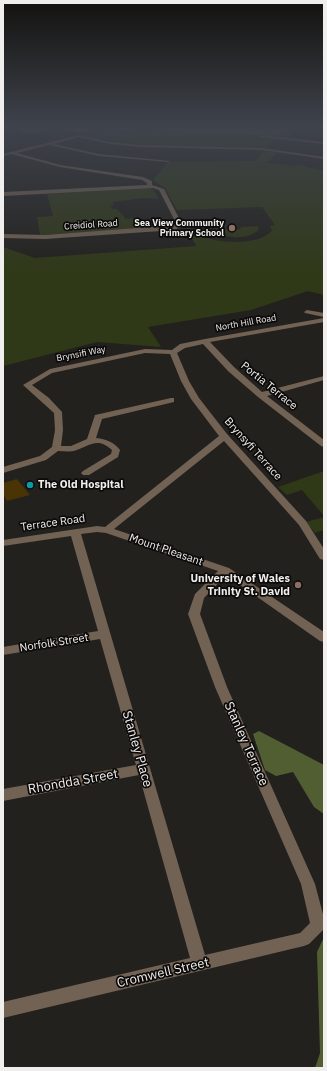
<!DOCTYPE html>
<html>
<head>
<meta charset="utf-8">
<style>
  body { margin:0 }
  #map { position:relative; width:327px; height:1071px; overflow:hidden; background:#23211e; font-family:"IBM Plex Sans",sans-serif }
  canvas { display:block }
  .frame { position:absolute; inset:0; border:4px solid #f0efed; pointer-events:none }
</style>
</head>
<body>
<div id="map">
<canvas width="327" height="1071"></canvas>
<div class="frame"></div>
</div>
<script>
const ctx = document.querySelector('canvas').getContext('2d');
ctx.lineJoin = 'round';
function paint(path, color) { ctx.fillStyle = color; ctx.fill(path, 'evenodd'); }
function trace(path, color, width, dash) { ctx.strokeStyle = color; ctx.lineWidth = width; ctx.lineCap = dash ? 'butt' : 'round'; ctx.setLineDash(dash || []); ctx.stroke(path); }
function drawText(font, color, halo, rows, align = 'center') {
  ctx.font = font + ' "IBM Plex Sans",sans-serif'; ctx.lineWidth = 3.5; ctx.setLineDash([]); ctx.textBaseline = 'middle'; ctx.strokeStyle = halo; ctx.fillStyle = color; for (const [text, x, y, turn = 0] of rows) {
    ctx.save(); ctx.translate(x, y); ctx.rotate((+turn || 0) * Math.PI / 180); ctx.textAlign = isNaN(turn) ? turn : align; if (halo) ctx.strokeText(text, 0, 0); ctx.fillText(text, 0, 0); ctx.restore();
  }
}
paint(new Path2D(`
  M 285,126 L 298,126 L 290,137 L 247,135 L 247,138 L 275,139 L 267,148 C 206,145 147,150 88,136 L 112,130 L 133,134 L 139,131 L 150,133 L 157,131 L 188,133 L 232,133 L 279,135 Z
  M 264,151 L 278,152 L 267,163 L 295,166 L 299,165 L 324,171 L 324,295 L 308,291 L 251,310 L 148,327 L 161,347 L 97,342 L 3,366 L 3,247 L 35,258 L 196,246 L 184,223 L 187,223 L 190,229 L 194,229 C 201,245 263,247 272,230 L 270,226 L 275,225 L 262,207 L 177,210 L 165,188 L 153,180 L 168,162 L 256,161 Z
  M 145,188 L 153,189 L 159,199 L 144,198 L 113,202 L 112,202 L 114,205 L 110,206 L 113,209 L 117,209 L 126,219 L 137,218 L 144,229 L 40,235 L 37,217 L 53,216 L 47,194 Z
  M 258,226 L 259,229 C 249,241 226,237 214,234 L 218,228 L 233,230 L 240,229 L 241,227 Z
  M 324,471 L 324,516 L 302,490 L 287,495 L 278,487 Z
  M 324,517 L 324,530 L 315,533 L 306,522 Z`), '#2f3817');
paint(new Path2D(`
  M 21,126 L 106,126 L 80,133 L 59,127 L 31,134 L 21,132 L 18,129 Z
  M 173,126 L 285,126 L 279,135 C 239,133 197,136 157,131 Z
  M 259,731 L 324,765 L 324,814 L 314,807 L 293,772 L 276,776 L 265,770 L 253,734 Z
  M 324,937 L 324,1068 L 315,1068 L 320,1053 L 317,952 Z`), '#515e32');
paint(new Path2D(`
  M 17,479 L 30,495 L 7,501 L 3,494 L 3,483 Z`), '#4a3304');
paint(new Path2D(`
  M 117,126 L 134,130 L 134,131 L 132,132 L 112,127 Z
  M 79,135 L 110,142 L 141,145 L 262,148 L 324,157 L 324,159 L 262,150 L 141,147 L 110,144 L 79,137 L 54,144 L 99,154 L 170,161 L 168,162 L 99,156 L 49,145 L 17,153 L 60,165 L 143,177 L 152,181 L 152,185 L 164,189 L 183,226 L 175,230 L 45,239 L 3,238 L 3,234 L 45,235 L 177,225 L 159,190 L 153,188 L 3,196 L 3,192 L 147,185 L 147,183 L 142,180 L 60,167 L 11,154 L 3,156 L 3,154 Z
  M 261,135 L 324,142 L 324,144 L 259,137 Z
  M 307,310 L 324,313 L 324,317 L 305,313 L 304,312 Z
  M 324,318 L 324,322 L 210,342 L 234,367 L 262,392 L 324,376 L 324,380 L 267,396 L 324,440 L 324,447 L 321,446 L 258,397 L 228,371 L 203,344 L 185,348 L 177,353 L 189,381 L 199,398 L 227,434 L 306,521 L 324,549 L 324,560 L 320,559 L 299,525 L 224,441 L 114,529 L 229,568 L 324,632 L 324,642 L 320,641 L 226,575 L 204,598 L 200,614 L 227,687 L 315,884 L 324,918 L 323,930 L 309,944 L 304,946 L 3,1018 L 3,1002 L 190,958 L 139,775 L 3,801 L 3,789 L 136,765 L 100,639 L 3,655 L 3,647 L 98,631 L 71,536 L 3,546 L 3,540 L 97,526 L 105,527 L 219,436 L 191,399 L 181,381 L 170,354 L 145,353 L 52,373 L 32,385 L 49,398 L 62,412 L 63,430 L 61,446 L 71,446 L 87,439 L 95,415 L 171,398 L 174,398 L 174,402 L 102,419 L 96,438 C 106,439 114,442 120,450 L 118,457 L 89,475 L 83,475 L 81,473 L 83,471 L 111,454 L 112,450 C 96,436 89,447 74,451 C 69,452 63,451 58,451 L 46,460 L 3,473 L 3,467 L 40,456 L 52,447 L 55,430 L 54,413 L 23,385 L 50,369 L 145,349 L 172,350 L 180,344 L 205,339 ZM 97,532 L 106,533 L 218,571 L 195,594 L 188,614 L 215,687 L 301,884 L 310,923 L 300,933 L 205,955 L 81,534 Z`), '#726254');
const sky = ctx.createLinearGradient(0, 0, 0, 276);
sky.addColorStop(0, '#131210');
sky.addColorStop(0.46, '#3f434c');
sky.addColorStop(1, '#3f434c00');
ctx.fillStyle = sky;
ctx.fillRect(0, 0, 327, 276);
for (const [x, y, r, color] of [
  [232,228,4,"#8d6e63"],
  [30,485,4,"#0f9aa8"],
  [298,585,4,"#8d6e63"]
]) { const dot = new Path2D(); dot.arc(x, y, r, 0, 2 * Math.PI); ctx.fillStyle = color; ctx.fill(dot); trace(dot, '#0c0b0a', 1.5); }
drawText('bold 9px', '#f0efed', '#0c0b0a', [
  ["Sea View Community",224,223],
  ["Primary School",224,233]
], 'right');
drawText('9px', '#f0efed', '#0c0b0a', [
  ["Creidiol Road",91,225,-4],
  ["North Hill Road",246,323,-10],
  ["Brynsifi Way",81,354,-11]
]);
drawText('11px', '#f0efed', '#0c0b0a', [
  ["Portia Terrace",269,386,39],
  ["Brynsyfi Terrace",253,449,48],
  ["Terrace Road",53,523,-8],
  ["Mount Pleasant",166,550,19],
  ["Norfolk Street",54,643,-9]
]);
drawText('bold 11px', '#f0efed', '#0c0b0a', [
  ["The Old Hospital",38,485],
  ["University of Wales",290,579,"right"],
  ["Trinity St. David",290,592,"right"]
], 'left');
drawText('13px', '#f0efed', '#0c0b0a', [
  ["Stanley Terrace",246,744,66],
  ["Stanley Place",137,749,74],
  ["Rhondda Street",73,782,-10],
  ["Cromwell Street",163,973,-13]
]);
</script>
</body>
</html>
